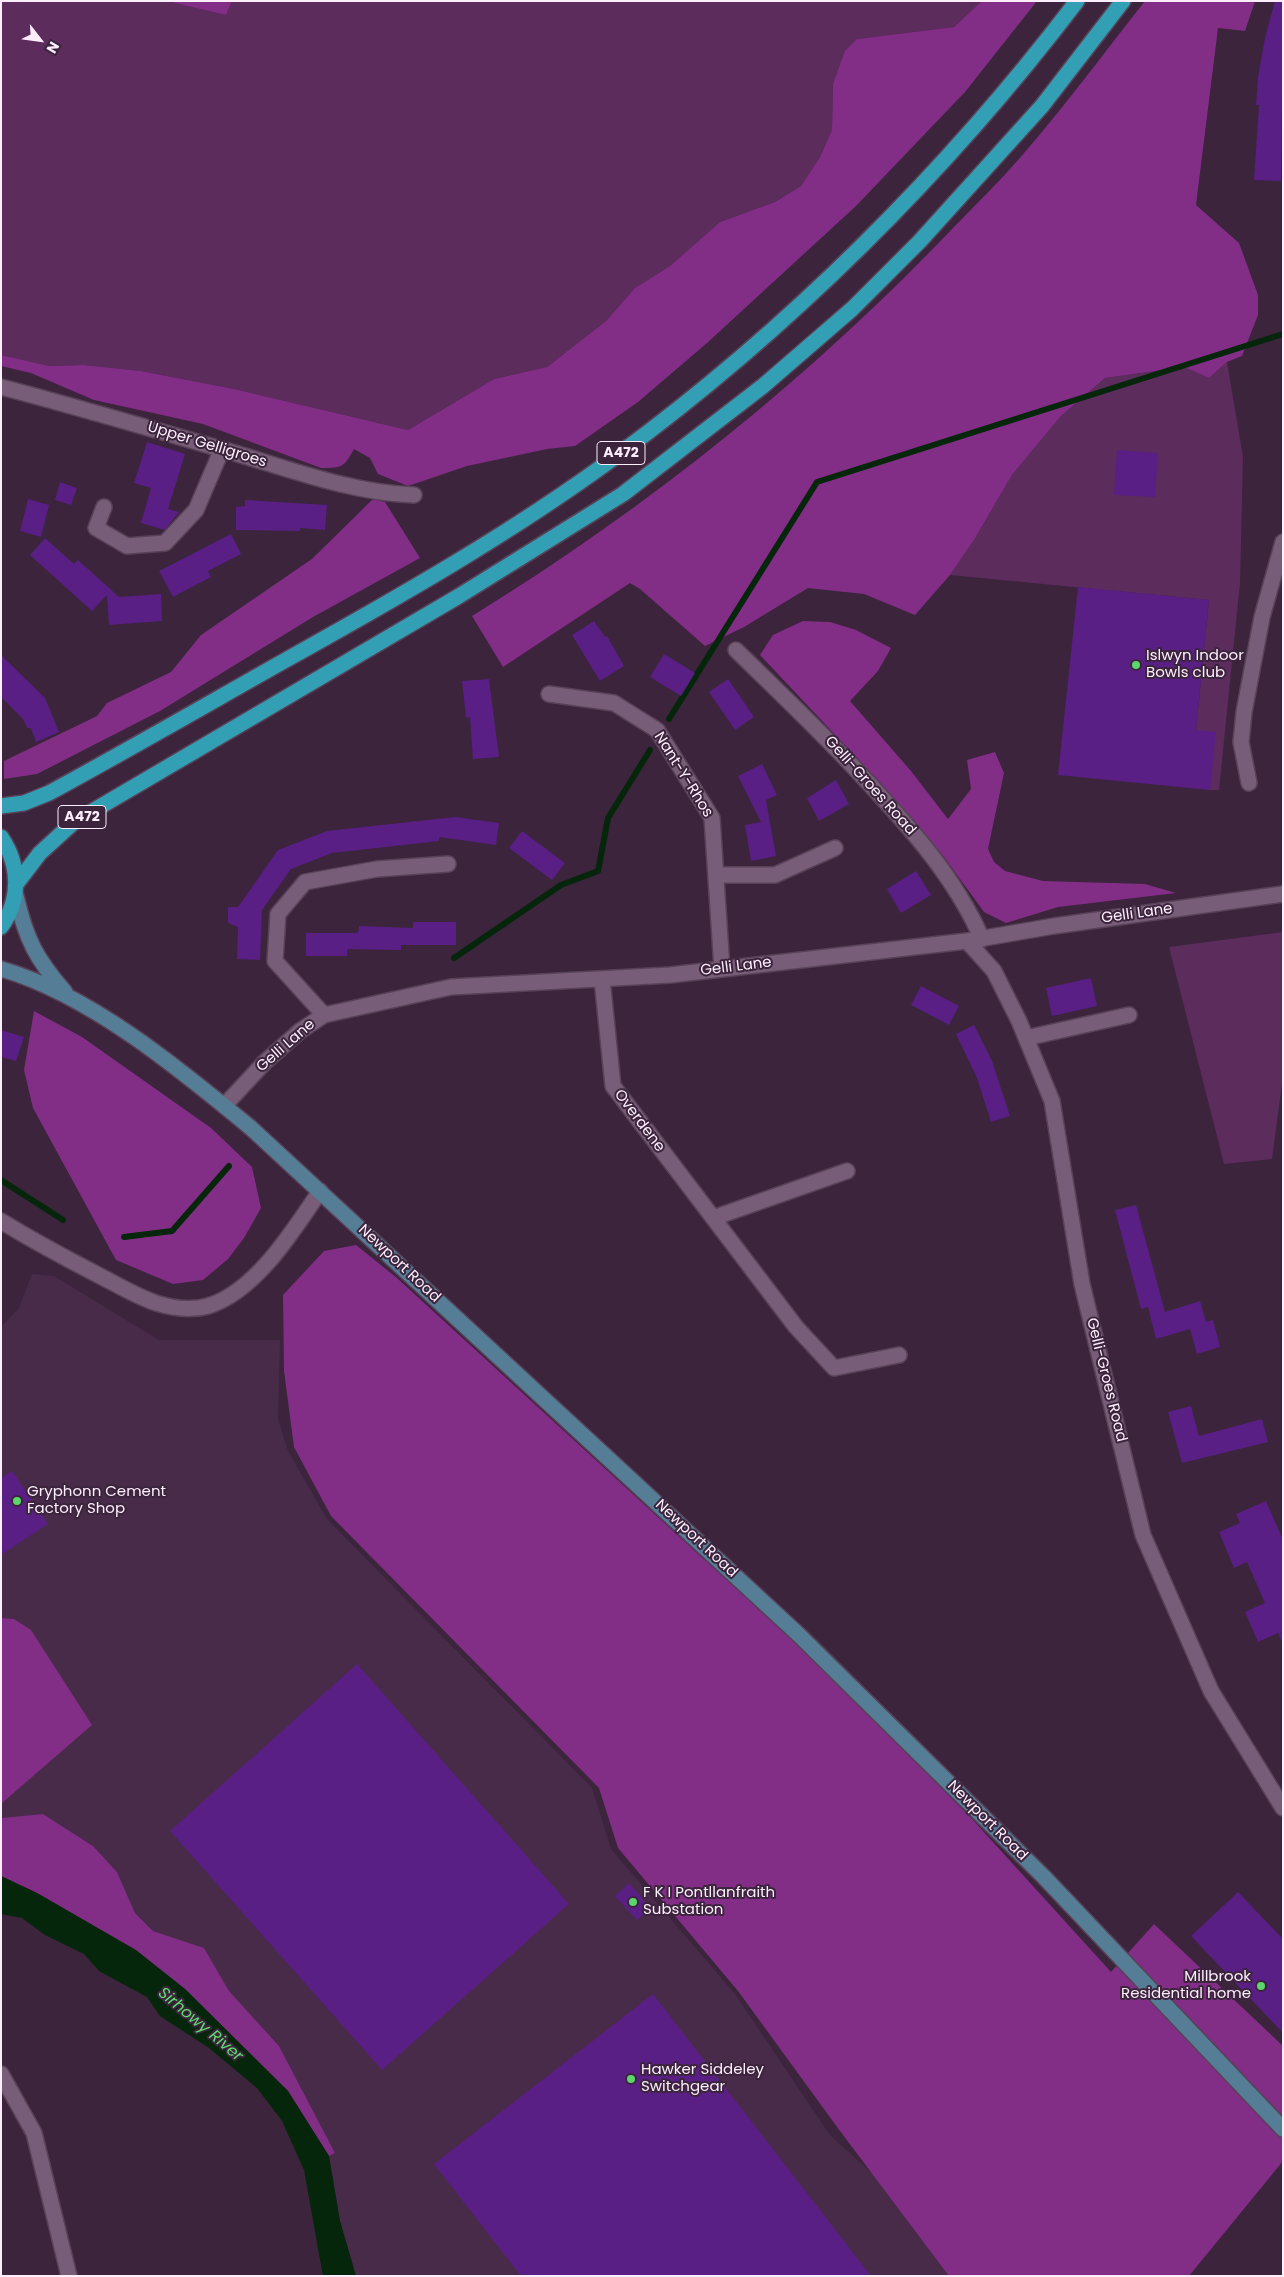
<!DOCTYPE html>
<html>
<head>
<meta charset="utf-8">
<style>
  body { margin:0 }
  #map { position:relative; width:1284px; height:2277px; overflow:hidden; background:#3b243c; font-family:Poppins,sans-serif }
  canvas { display:block }
  .frame { position:absolute; inset:0; border:2px solid #fdeefd; pointer-events:none }
  .north { position:absolute; left:15px; top:15px; width:50px; height:50px; -webkit-text-stroke:4px #3b243c; paint-order:stroke; rotate:120deg; font-size:14px; font-weight:700; line-height:20px; text-align:center; color:#fdeefd }
  .north::after { content:''; display:block; margin:auto; width:18px; height:22px; background:#fdeefd; clip-path:polygon(50% 0,100% 100%,50% 72%,0 100%) }
</style>
</head>
<body>
<div id="map">
<canvas width="1284" height="2277"></canvas>
<div class="frame"></div>
<div class="north">N</div>
</div>
<script>
const ctx = document.querySelector('canvas').getContext('2d');
ctx.lineJoin = 'round';
function paint(path, color) { ctx.fillStyle = color; ctx.fill(path, 'evenodd'); }
function trace(path, color, width, dash) { ctx.strokeStyle = color; ctx.lineWidth = width; ctx.lineCap = dash ? 'butt' : 'round'; ctx.setLineDash(dash || []); ctx.stroke(path); }
function drawText(font, color, halo, rows, align = 'center') {
  ctx.font = font + ' Poppins,sans-serif'; ctx.lineWidth = 4; ctx.setLineDash([]); ctx.textBaseline = 'middle'; ctx.strokeStyle = halo; ctx.fillStyle = color; for (const [text, x, y, turn = 0] of rows) {
    ctx.save(); ctx.translate(x, y); ctx.rotate((+turn || 0) * Math.PI / 180); ctx.textAlign = isNaN(turn) ? turn : align; if (halo) ctx.strokeText(text, 0, 0); ctx.fillText(text, 0, 0); ctx.restore();
  }
}
paint(new Path2D(`
  M 32,1274 L 54,1276 L 159,1340 L 280,1340 L 278,1419 L 288,1451 L 327,1519 L 592,1788 L 611,1849 L 735,1994 L 830,2135 L 886,2186 L 1011,2276 L 356,2276 L 340,2221 L 329,2156 L 335,2153 L 279,2046 L 229,1991 L 204,1948 L 153,1931 L 135,1913 L 117,1872 L 93,1846 L 43,1814 L 1,1818 L 1,1804 L 92,1725 L 14,1619 L 1,1618 L 1,1327 L 19,1308 Z`), '#472b48');
paint(new Path2D(`
  M 1,1 L 166,1 L 226,15 L 232,1 L 982,1 L 954,27 L 857,39 L 833,84 L 832,130 L 820,157 L 801,186 L 775,202 L 720,222 L 670,266 L 635,288 L 606,321 L 547,367 L 494,379 L 408,430 L 234,389 L 141,371 L 84,365 L 49,366 L 1,355 Z
  M 1227,362 L 1243,457 L 1240,583 L 1219,790 L 1210,790 L 1196,730 L 1209,600 L 950,575 L 974,540 L 1012,475 L 1060,417 L 1105,378 L 1184,367 L 1209,378 Z
  M 1283,932 L 1283,1076 L 1272,1159 L 1224,1164 L 1169,947 Z`), '#5c2c5d');
paint(new Path2D(`
  M 166,1 L 232,1 L 226,15 Z
  M 982,1 L 1037,1 L 965,92 L 856,206 L 707,343 L 638,402 L 575,446 L 547,449 L 467,466 L 408,486 L 378,474 L 370,458 L 354,449 C 344,467 343,468 321,468 L 203,424 L 94,400 L 31,373 L 1,366 L 1,355 L 49,366 L 84,365 L 141,371 L 234,389 L 408,430 L 494,379 L 547,367 L 606,321 L 635,288 L 670,266 L 720,222 L 775,202 L 801,186 L 820,157 L 832,130 L 833,84 L 845,51 L 857,39 L 954,27 Z
  M 1145,1 L 1255,1 L 1245,31 L 1218,28 L 1196,205 L 1239,243 L 1258,295 L 1258,315 L 1242,356 L 1227,362 L 1209,378 L 1184,367 L 1105,378 L 1060,417 L 1012,475 L 974,540 L 950,575 L 915,615 L 864,594 L 808,588 L 744,627 L 705,646 L 640,589 L 630,583 L 503,667 L 472,616 C 649,507 811,377 955,226 C 976,204 998,183 1018,160 C 1063,109 1103,54 1145,1 Z
  M 373,499 L 385,502 L 420,558 L 313,617 L 160,711 L 37,774 L 4,779 L 4,761 L 97,716 L 107,703 L 171,672 L 201,635 L 312,559 Z
  M 803,621 L 830,622 L 856,630 L 891,648 L 878,671 L 850,701 L 911,771 L 948,819 L 971,789 L 967,760 L 995,752 L 1004,773 L 988,849 L 994,862 L 1005,871 L 1043,881 L 1145,884 L 1176,893 L 1058,907 L 1006,923 L 984,912 L 944,857 L 857,758 L 760,655 L 773,635 Z
  M 34,1011 L 82,1037 L 211,1128 L 252,1167 L 261,1208 L 244,1238 L 228,1259 L 203,1280 L 173,1284 L 116,1260 L 33,1108 L 24,1070 Z
  M 356,1245 L 397,1278 L 815,1661 L 973,1820 L 1111,1972 L 1154,1924 L 1283,2046 L 1283,2161 L 1189,2276 L 949,2276 L 840,2131 L 738,1991 L 618,1848 L 599,1788 L 331,1516 L 294,1447 L 284,1371 L 283,1295 L 324,1251 Z
  M 1,1618 L 14,1619 L 31,1630 L 92,1725 L 1,1804 Z
  M 43,1814 L 93,1846 L 117,1872 L 135,1913 L 153,1931 L 204,1948 L 229,1991 L 279,2046 L 335,2153 L 329,2156 L 288,2091 L 185,1989 L 135,1950 L 37,1893 L 1,1876 L 1,1818 Z`), '#822e86');
paint(new Path2D(`
  M 1,1876 L 37,1893 L 136,1950 L 185,1989 L 288,2091 L 329,2156 L 340,2221 L 356,2276 L 323,2276 L 304,2170 L 282,2121 L 257,2088 L 209,2048 L 160,2016 L 147,1997 L 99,1971 L 84,1954 L 45,1935 L 22,1918 L 1,1914 Z`), '#05260a');
trace(new Path2D(`
  M 669,719 L 817,482 L 1283,334
  M 454,958 L 561,885 L 598,871 L 608,818 L 650,750
  M 1,1180 L 63,1220
  M 124,1237 L 172,1231 L 229,1166`), '#05260a', 6);
paint(new Path2D(`
  M 1275,1 L 1283,1 L 1281,181 L 1254,180 L 1259,105 L 1256,105 L 1258,77 L 1265,38 Z
  M 147,442 L 185,454 L 168,509 L 179,512 L 165,530 L 141,523 L 151,488 L 134,483 Z
  M 1117,450 L 1158,453 L 1155,497 L 1114,495 Z
  M 60,482 L 77,488 L 71,505 L 55,500 Z
  M 28,499 L 49,505 L 41,537 L 20,531 Z
  M 245,500 L 327,505 L 325,530 L 300,528 L 300,531 L 236,530 L 236,507 L 245,506 Z
  M 231,534 L 241,554 L 208,571 L 211,577 L 173,597 L 159,571 Z
  M 45,538 L 74,564 L 78,560 L 119,597 L 161,594 L 162,621 L 109,625 L 107,595 L 92,611 L 30,555 Z
  M 1078,587 L 1209,600 L 1196,730 L 1216,732 L 1210,790 L 1058,775 Z
  M 594,621 L 605,637 L 607,636 L 624,666 L 600,681 L 572,635 Z
  M 664,654 L 695,673 L 681,696 L 650,677 Z
  M 1,655 L 45,698 L 59,732 L 36,742 L 31,728 L 27,728 L 23,719 L 1,697 Z
  M 489,679 L 499,757 L 473,759 L 470,717 L 466,718 L 462,681 Z
  M 728,679 L 754,717 L 735,730 L 709,692 Z
  M 762,764 L 777,795 L 766,800 L 776,856 L 751,861 L 745,825 L 761,822 L 738,776 Z
  M 836,780 L 849,804 L 819,821 L 807,798 Z
  M 455,817 L 499,823 L 496,845 L 439,837 L 439,841 L 332,853 L 291,869 L 262,910 L 260,960 L 237,959 L 238,927 L 228,923 L 228,907 L 238,907 L 278,850 L 327,831 Z
  M 522,831 L 565,863 L 552,880 L 509,848 Z
  M 916,871 L 931,895 L 901,913 L 887,889 Z
  M 413,922 L 456,922 L 456,945 L 401,945 L 401,950 L 347,949 L 347,956 L 306,956 L 306,933 L 358,933 L 359,926 L 413,928 Z
  M 1091,978 L 1097,1006 L 1052,1016 L 1046,988 Z
  M 921,986 L 959,1006 L 949,1025 L 911,1005 Z
  M 974,1025 L 992,1061 L 1010,1116 L 991,1122 L 977,1078 L 956,1034 Z
  M 1,1030 L 24,1037 L 16,1061 L 1,1057 Z
  M 1136,1205 L 1165,1312 L 1200,1301 L 1206,1322 L 1213,1320 L 1220,1347 L 1197,1354 L 1190,1329 L 1156,1339 L 1148,1307 L 1141,1309 L 1115,1210 Z
  M 1191,1406 L 1199,1436 L 1262,1419 L 1268,1442 L 1182,1463 L 1168,1412 Z
  M 12,1471 L 48,1524 L 1,1555 L 1,1478 Z
  M 1266,1501 L 1283,1540 L 1283,1644 L 1278,1633 L 1258,1642 L 1245,1612 L 1265,1603 L 1247,1562 L 1234,1568 L 1219,1532 L 1240,1523 L 1236,1514 Z
  M 357,1664 L 569,1904 L 382,2070 L 170,1831 Z
  M 629,1883 L 651,1908 L 637,1920 L 615,1896 Z
  M 1238,1892 L 1283,1939 L 1283,2033 L 1191,1936 Z
  M 653,1994 L 871,2276 L 521,2276 L 434,2164 Z`), '#591f84');
const street = new Path2D(`
  M 1,387 C 81,408 159,431 238,454 C 295,471 354,493 414,495
  M 104,507 L 96,528 L 127,546 L 165,543 L 196,510 L 222,449
  M 736,650 C 779,692 822,733 863,777 C 909,826 955,877 982,939
  M 549,694 L 614,703 L 657,730 L 712,818 L 722,969
  M 1249,783 L 1241,742 L 1244,712 L 1262,617 L 1283,542
  M 716,875 L 775,875 L 835,848
  M 967,941 L 994,971 L 1019,1021 L 1052,1101 L 1082,1284 L 1143,1535 L 1211,1691 L 1283,1808
  M 602,979 L 613,1086 L 796,1327 L 834,1368 L 899,1355
  M 324,1015 L 275,961 L 278,914 L 305,882 L 377,869 L 448,864
  M 1026,1038 L 1129,1015
  M 224,1106 L 265,1062 L 300,1031 L 324,1015 L 451,987 L 670,975 L 967,941 L 1054,926 L 1283,894
  M 713,1218 L 847,1171
  M 1,1221 C 35,1242 69,1260 104,1278 C 121,1287 138,1297 156,1303 C 172,1308 191,1311 208,1306 C 255,1292 294,1230 320,1191
  M 1,2074 L 34,2133 L 69,2276`);
const secondary = new Path2D(`
  M 16,896 C 26,939 36,959 65,992
  M 1,969 C 89,994 181,1070 251,1128 L 798,1634 L 1044,1877 L 1283,2129`);
const primary = new Path2D(`
  M 1,806 L 24,803 L 49,793 C 128,750 206,705 284,661 C 397,598 510,534 615,457 C 788,330 947,172 1077,1
  M 1,837 C 20,865 21,899 1,927
  M 17,883 L 40,853 L 74,822 L 459,596 L 623,494 L 763,386 L 852,309 L 920,241 L 1042,106 L 1123,1`);
trace(street, '#574257', 18);
trace(secondary, '#574257', 18);
trace(primary, '#574257', 18);
trace(street, '#785d78', 15);
trace(secondary, '#557e96', 15);
trace(primary, '#329fb5', 15);
for (const [x, y, r, color] of [
  [1136,665,5,"#5dd56d"],
  [17,1501,5,"#5dd56d"],
  [633,1902,5,"#5dd56d"],
  [1261,1986,5,"#5dd56d"],
  [631,2079,5,"#5dd56d"]
]) { const dot = new Path2D(); dot.arc(x, y, r, 0, 2 * Math.PI); ctx.fillStyle = color; ctx.fill(dot); trace(dot, '#3b243c', 2); }
for (const [x, y, w] of [
  [621,453,48],
  [82,817,48]
]) { const box = new Path2D(); box.roundRect(x - w / 2, y - 11.5, w, 23, 4); ctx.fillStyle = '#3b243c'; ctx.fill(box); trace(box, '#fdeefd', 1); }
drawText('bold 14px', '#fdeefd', null, [
  ["A472",621,453],
  ["A472",82,817]
]);
drawText('15px', '#fdeefd', '#3b243c', [
  ["Upper Gelligroes",207,445,17],
  ["Nant-Y-Rhos",683,775,58],
  ["Gelli-Groes Road",870,786,48],
  ["Gelli Lane",1137,914,-8],
  ["Gelli Lane",736,967,-7],
  ["Gelli Lane",286,1046,-41],
  ["Overdene",639,1121,53],
  ["Newport Road",399,1264,43],
  ["Gelli-Groes Road",1106,1380,76],
  ["Newport Road",696,1539,43],
  ["Newport Road",987,1821,45]
]);
drawText('15px', '#fdeefd', '#3b243c', [
  ["Islwyn Indoor",1146,656],
  ["Bowls club",1146,673],
  ["Gryphonn Cement",27,1492],
  ["Factory Shop",27,1509],
  ["F K I Pontllanfraith",643,1893],
  ["Substation",643,1910],
  ["Millbrook",1251,1977,"right"],
  ["Residential home",1251,1994,"right"],
  ["Hawker Siddeley",641,2070],
  ["Switchgear",641,2087]
], 'left');
drawText('italic 16px', '#5dde6f', '#3b243c', [
  ["Sirhowy River",200,2025,40]
]);
</script>
</body>
</html>
